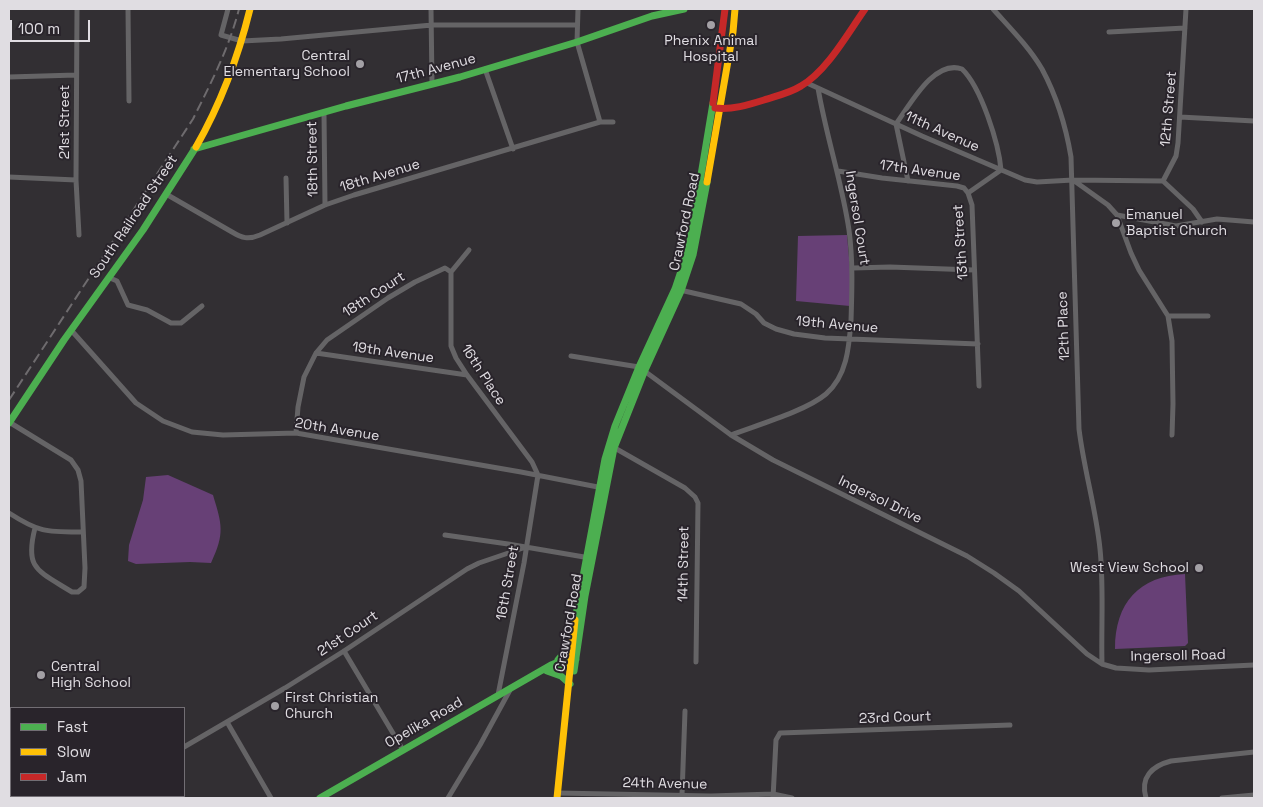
<!DOCTYPE html>
<html>
<head>
<meta charset="utf-8">
<style>
  body { margin:0 }
  #map { position:relative; width:1263px; height:807px; overflow:hidden; background:#322f33; font-family:"Space Grotesk",sans-serif }
  canvas { display:block }
  .frame { position:absolute; inset:0; border:10px solid #e0dde2; pointer-events:none }
  .legend { position:absolute; left:10px; top:707px; width:175px; height:90px; box-sizing:border-box; background:#29242b; border:1px solid #726e74; margin:0; padding:6px 9px; list-style:none; font-size:15px; color:#e0dde2 }
  .legend li { display:flex; align-items:center; gap:10px; height:25px }
  .legend b { width:25px; border:1px solid #726e74 }
  .scale { position:absolute; left:10px; top:20px; width:80px; height:22px; box-sizing:border-box; border:2px solid #e0dde2; border-top:0; padding-left:6px; font-size:15px; line-height:18px; white-space:nowrap; color:#e0dde2; -webkit-text-stroke:4px #29242b; paint-order:stroke }
</style>
</head>
<body>
<div id="map">
<canvas width="1263" height="807"></canvas>
<div class="frame"></div>
<ul class="legend">
<li><b style="height:6px;background:#4caf50"></b>Fast</li>
<li><b style="height:6px;background:#ffc107"></b>Slow</li>
<li><b style="height:6px;background:#c62828"></b>Jam</li>
</ul>
<div class="scale">100 m</div>
</div>
<script>
const ctx = document.querySelector('canvas').getContext('2d');
ctx.lineJoin = 'round';
function paint(path, color) { ctx.fillStyle = color; ctx.fill(path, 'evenodd'); }
function trace(path, color, width, dash) { ctx.strokeStyle = color; ctx.lineWidth = width; ctx.lineCap = dash ? 'butt' : 'round'; ctx.setLineDash(dash || []); ctx.stroke(path); }
function drawText(font, color, halo, rows, align = 'center') {
  ctx.font = font + ' "Space Grotesk",sans-serif'; ctx.lineWidth = 4; ctx.setLineDash([]); ctx.textBaseline = 'middle'; ctx.strokeStyle = halo; ctx.fillStyle = color; for (const [text, x, y, turn = 0] of rows) {
    ctx.save(); ctx.translate(x, y); ctx.rotate((+turn || 0) * Math.PI / 180); ctx.textAlign = isNaN(turn) ? turn : align; if (halo) ctx.strokeText(text, 0, 0); ctx.fillText(text, 0, 0); ctx.restore();
  }
}
paint(new Path2D(`
  M 847,235 L 850,269 L 850,306 L 796,301 L 798,236 Z
  M 168,475 L 213,495 C 222,525 225,533 211,563 L 190,562 L 136,564 L 128,561 L 129,545 L 143,500 L 146,477 Z
  M 1185,574 L 1188,643 L 1185,646 L 1115,649 C 1115,603 1139,576 1185,574 Z`), '#674076');
trace(new Path2D(`
  M 77,9 L 76,180 L 79,235
  M 128,9 L 129,101
  M 228,9 L 221,35 L 242,41 L 281,39 L 432,25 L 577,25
  M 431,9 L 432,84
  M 578,9 L 577,42 L 600,122
  M 993,9 C 1010,28 1029,47 1042,69 C 1057,97 1066,127 1071,157 L 1079,429 C 1084,470 1096,509 1100,549 C 1104,587 1101,626 1102,664
  M 1109,32 L 1185,28
  M 485,69 L 513,149
  M 9,77 L 76,75
  M 807,83 L 922,136 L 1025,180 L 1037,182 L 1073,180 L 1163,181
  M 324,113 L 325,205
  M 1180,117 L 1254,121
  M 838,171 L 882,178 L 957,186 L 964,188 L 968,193 L 972,205 L 979,386
  M 9,177 L 76,180
  M 286,178 L 287,223
  M 1073,180 L 1108,205 L 1117,215 L 1176,226 L 1217,219 L 1254,222
  M 908,181 L 896,124 C 910,105 934,59 962,69 C 981,87 999,144 1001,170
  M 1163,181 L 1176,156 L 1178,143 L 1186,9
  M 1163,181 L 1193,209 L 1202,222
  M 968,193 L 1001,170
  M 166,194 L 232,232 C 242,238 248,240 260,235 L 325,205 L 354,195 L 600,122 L 613,122
  M 1117,215 L 1131,253 L 1139,270 L 1168,316 L 1172,341 L 1173,404 L 1172,435
  M 469,250 L 451,272 L 451,346 L 456,358 L 467,375 L 532,462 L 538,475 L 524,563 L 498,695
  M 853,268 L 890,267 L 974,270
  M 110,278 L 117,281 L 128,305 L 147,310 L 171,323 L 181,323 L 202,306
  M 680,290 L 741,304 L 756,314 L 764,323 L 776,329 L 794,334 L 825,338 L 978,344
  M 1168,316 L 1208,316
  M 71,330 L 136,403 L 163,421 L 192,432 L 223,435 L 296,433 L 521,472 L 603,488
  M 316,353 L 467,375
  M 571,356 L 639,367 L 731,435 L 773,460 L 967,556 L 994,573 L 1019,591 L 1087,654 L 1102,664 L 1116,668 L 1149,670 L 1254,665
  M 9,422 L 71,460 L 78,470 L 81,481 L 85,568 L 84,587 L 78,592 L 72,592 L 67,589 C 36,570 25,567 35,528
  M 296,433 L 298,407 L 304,377 L 316,353 L 327,340 L 388,298 L 415,282 L 445,268 L 451,272
  M 731,435 C 757,425 806,411 826,394 C 847,376 849,347 851,321 C 852,290 853,260 849,230 C 842,182 826,136 818,88
  M 613,447 L 685,488 L 695,497 L 698,503 L 696,662
  M 9,513 C 40,533 47,532 83,532
  M 445,535 L 508,544 L 590,558
  M 344,651 L 403,750
  M 227,722 L 271,798
  M 184,747 L 285,688 L 344,651 L 467,569 L 479,563 L 526,547
  M 557,793 L 711,796 L 773,794 L 792,798
  M 682,795 L 685,711
  M 120,798 L 120,796
  M 448,798 L 480,745 L 510,690
  M 773,798 L 776,740 L 780,733 L 1010,725
  M 1146,798 C 1140,777 1152,766 1171,761 L 1254,752
  M 1222,798 L 1254,795`), '#656466', 5);
trace(new Path2D(`
  M 194,149 L 346,106 L 460,77 L 577,42 L 652,16 L 684,9
  M 9,423 L 64,340 L 143,230 L 196,147
  M 575,620 L 605,459 L 615,426 L 639,367 L 675,289 L 689,247 L 713,103
  M 558,660 L 572,643
  M 545,670 L 567,664 L 575,660
  M 547,671 L 561,676 L 570,684
  M 574,671 L 585,596 L 614,448 L 645,370 L 681,291 L 693,255 L 707,182
  M 320,798 L 551,665 L 566,659 L 576,659`), '#4caf50', 7);
trace(new Path2D(`
  M 196,147 C 221,103 238,58 250,9
  M 707,182 L 733,32 L 735,9
  M 557,798 L 575,620`), '#ffc107', 7);
trace(new Path2D(`
  M 713,103 L 725,9
  M 715,108 C 732,110 748,105 764,100 C 776,96 790,93 801,86 C 827,71 848,33 865,9`), '#c62828', 7);
trace(new Path2D(`
  M 9,400 L 193,119 C 211,83 229,48 239,9`), '#6e6b6e', 2, [10, 5]);
for (const [x, y, r, color] of [
  [711,25,5,"#a3a0a5"],
  [360,64,5,"#a3a0a5"],
  [1116,223,5,"#a3a0a5"],
  [1199,568,5,"#a3a0a5"],
  [41,675,5,"#a3a0a5"],
  [275,706,5,"#a3a0a5"]
]) { const dot = new Path2D(); dot.arc(x, y, r, 0, 2 * Math.PI); ctx.fillStyle = color; ctx.fill(dot); trace(dot, '#29242b', 2); }
drawText('14px', '#e0dde2', '#29242b', [
  ["Phenix Animal",711,41,"center"],
  ["Hospital",711,57,"center"],
  ["Central",350,56,"right"],
  ["Elementary School",350,72,"right"],
  ["Emanuel",1126,215],
  ["Baptist Church",1126,231],
  ["West View School",1189,568,"right"],
  ["Central",51,667],
  ["High School",51,683],
  ["First Christian",285,698],
  ["Church",285,714]
], 'left');
drawText('14px', '#e0dde2', '#29242b', [
  ["17th Avenue",436,69,-15],
  ["12th Street",1169,109,-85],
  ["21st Street",65,122,-90],
  ["11th Avenue",942,132,24],
  ["18th Street",313,159,-91],
  ["17th Avenue",920,171,8],
  ["18th Avenue",380,176,-17],
  ["South Railroad Street",134,217,-56],
  ["Ingersol Court",857,218,81],
  ["Crawford Road",685,222,-78],
  ["13th Street",961,242,-94],
  ["18th Court",374,295,-33],
  ["19th Avenue",837,325,5],
  ["12th Place",1064,326,-92],
  ["19th Avenue",393,353,8],
  ["16th Place",483,375,57],
  ["20th Avenue",337,430,9],
  ["Ingersol Drive",880,500,26],
  ["14th Street",684,564,-89],
  ["16th Street",508,583,-80],
  ["Crawford Road",569,623,-80],
  ["21st Court",348,634,-34],
  ["Ingersoll Road",1178,656,-1],
  ["23rd Court",895,718,-2],
  ["Opelika Road",424,723,-30],
  ["24th Avenue",665,784,1]
]);
</script>
</body>
</html>
